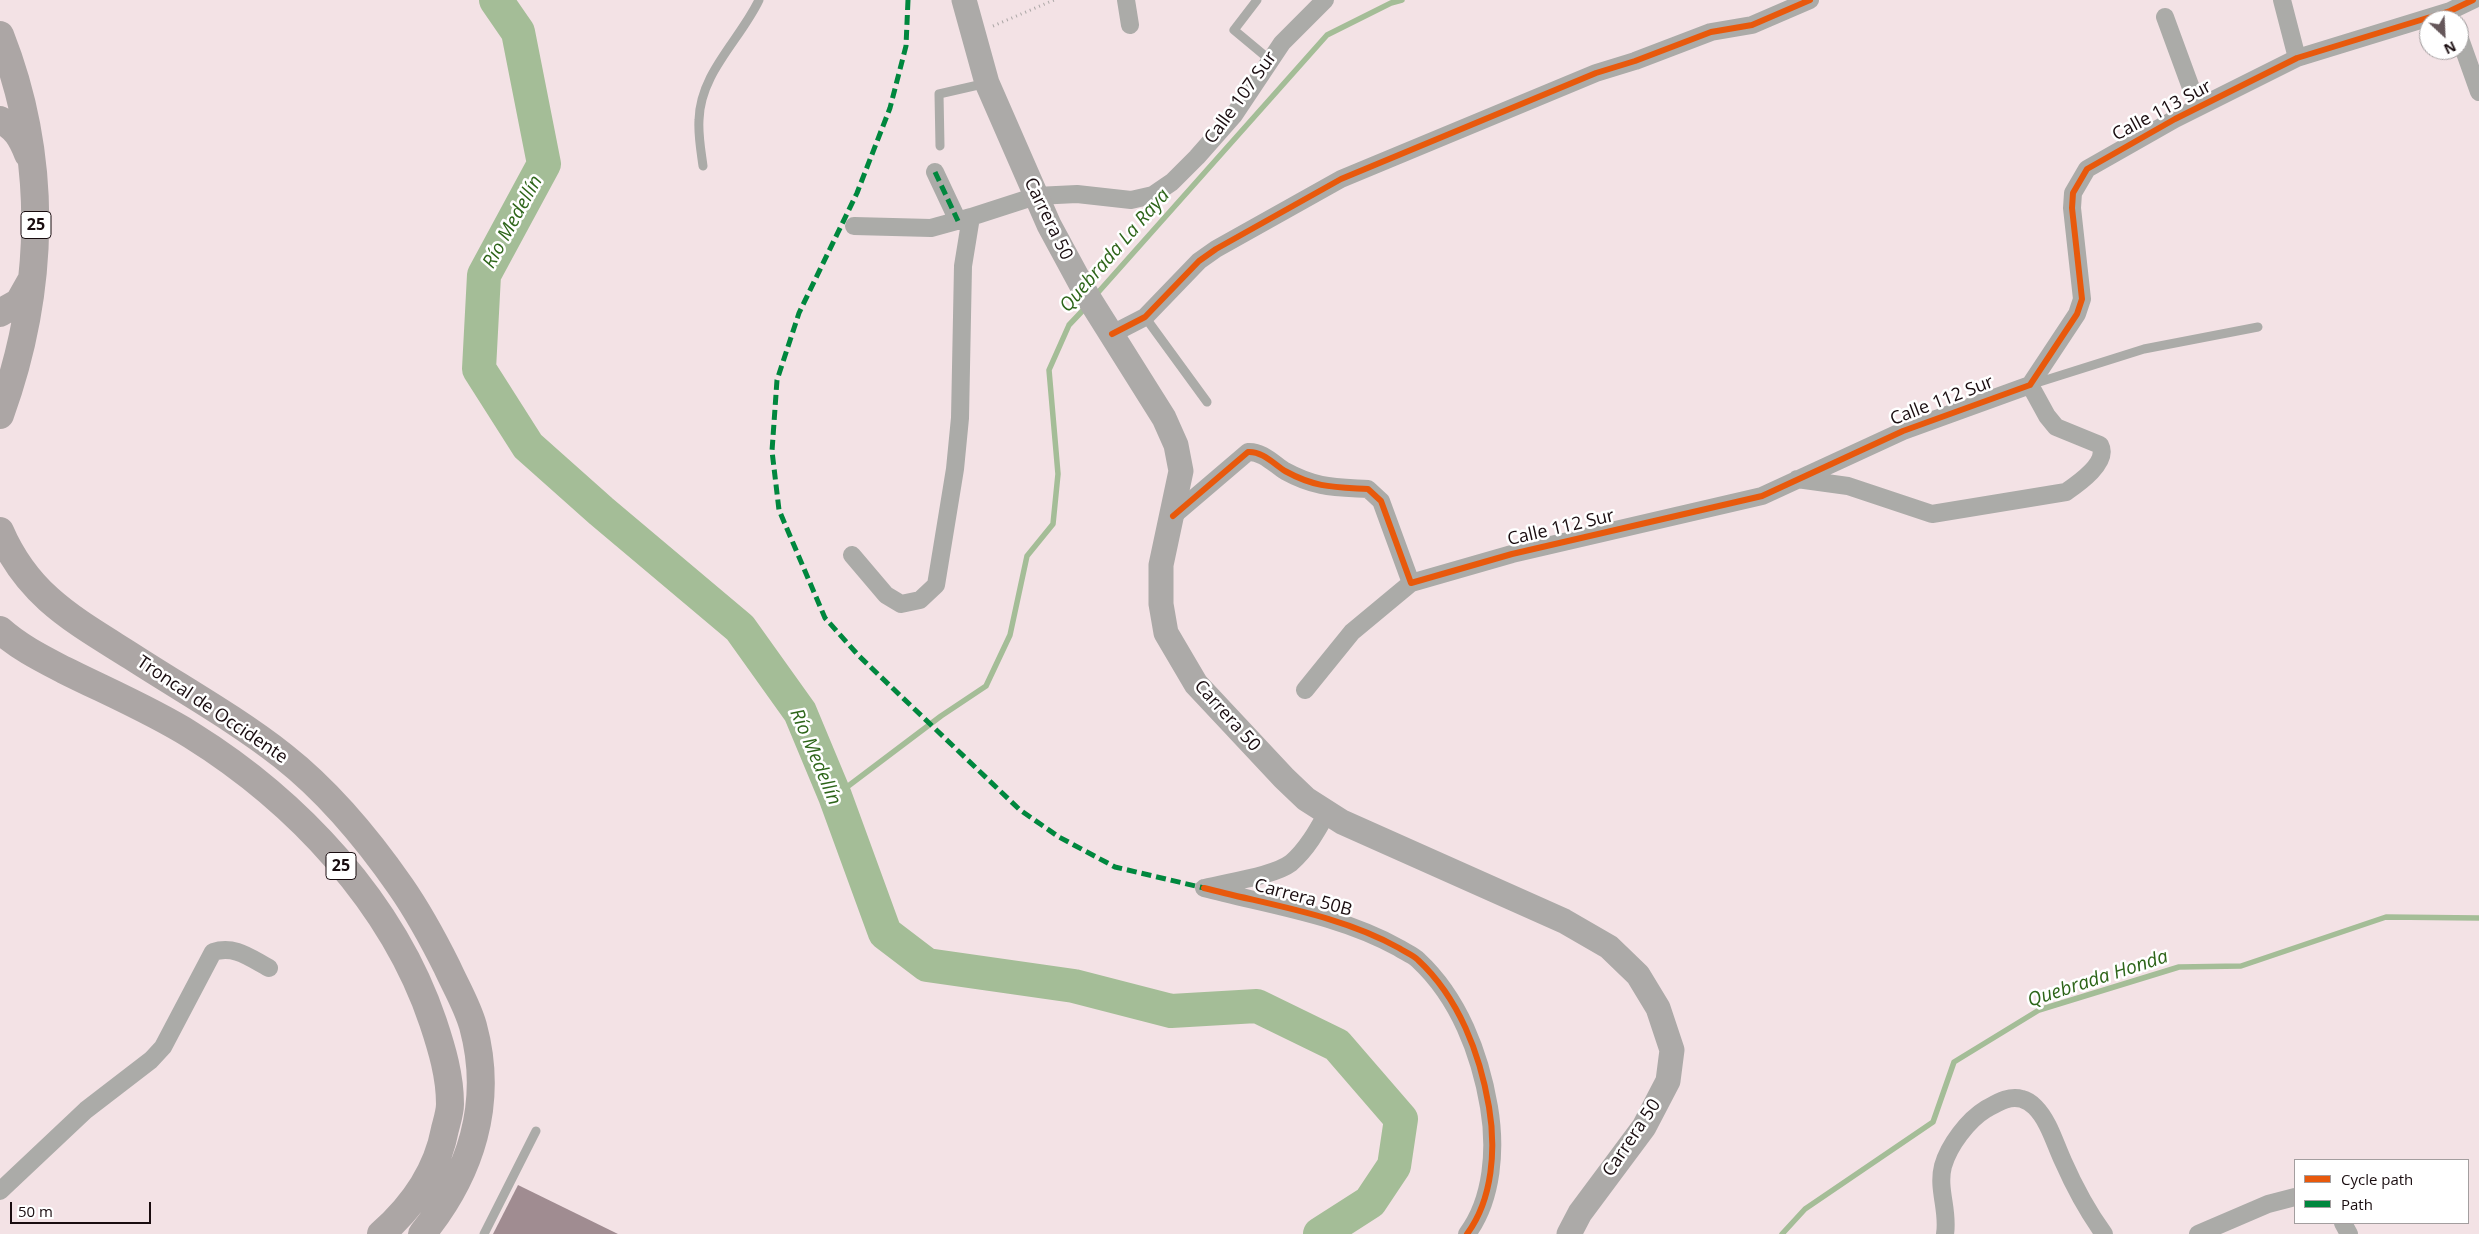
<!DOCTYPE html>
<html>
<head>
<meta charset="utf-8">
<style>
  body { margin:0 }
  #map { position:relative; width:2479px; height:1234px; overflow:hidden; background:#f3e2e5; font-family:"Open Sans",sans-serif }
  canvas { display:block }
  .legend { position:absolute; left:2294px; top:1159px; width:175px; height:65px; box-sizing:border-box; background:#fff; border:1px solid #a39e9f; margin:0; padding:6px 9px; list-style:none; font-size:15px; color:#190c0f }
  .legend li { display:flex; align-items:center; gap:10px; height:25px }
  .legend b { width:25px; border:1px solid #a39e9f }
  .north { position:absolute; left:2419px; top:10px; width:50px; height:50px; box-sizing:border-box; background:#fff; border:1px solid #a39e9f; border-radius:50%; rotate:155deg; font-size:14px; font-weight:700; line-height:20px; text-align:center; color:#190c0f }
  .north::after { content:''; display:block; margin:auto; width:18px; height:22px; background:#65575a; clip-path:polygon(50% 0,100% 100%,50% 72%,0 100%) }
  .scale { position:absolute; left:10px; top:1202px; width:141px; height:22px; box-sizing:border-box; border:2px solid #190c0f; border-top:0; padding-left:6px; font-size:15px; line-height:18px; white-space:nowrap; color:#190c0f; -webkit-text-stroke:4px #fff; paint-order:stroke }
</style>
</head>
<body>
<div id="map">
<canvas width="2479" height="1234"></canvas>
<ul class="legend">
<li><b style="height:6px;background:#e8590c"></b>Cycle path</li>
<li><b style="height:6px;background:#00873e"></b>Path</li>
</ul>
<div class="north">N</div>
<div class="scale">50 m</div>
</div>
<script>
const ctx = document.querySelector('canvas').getContext('2d');
ctx.lineJoin = 'round';
function trace(path, color, width, dash) { ctx.strokeStyle = color; ctx.lineWidth = width; ctx.lineCap = dash ? 'butt' : 'round'; ctx.setLineDash(dash || []); ctx.stroke(path); }
function paint(path, color) { ctx.fillStyle = color; ctx.fill(path, 'evenodd'); }
function drawText(font, color, halo, rows, align = 'center') {
  ctx.font = font + ' "Open Sans",sans-serif'; ctx.lineWidth = 5; ctx.setLineDash([]); ctx.textBaseline = 'middle'; ctx.strokeStyle = halo; ctx.fillStyle = color; for (const [text, x, y, turn = 0] of rows) {
    ctx.save(); ctx.translate(x, y); ctx.rotate((+turn || 0) * Math.PI / 180); ctx.textAlign = isNaN(turn) ? turn : align; if (halo) ctx.strokeText(text, 0, 0); ctx.fillText(text, 0, 0); ctx.restore();
  }
}
trace(new Path2D(`
  M 1094,297 L 1327,35 L 1391,3 L 1402,0
  M 835,796 L 941,716 L 986,686 L 1010,635 L 1027,556 L 1053,524 L 1058,474 L 1049,370 L 1069,325 L 1087,306
  M 1782,1234 L 1805,1209 L 1933,1122 L 1954,1062 L 2039,1010 L 2179,967 L 2241,966 L 2386,917 L 2479,918`), '#a4bd97', 5.5);
trace(new Path2D(`
  M 496,0 L 518,32 L 544,164 L 484,275 L 479,369 L 528,446 L 601,511 L 740,628 L 800,712 L 835,796 L 885,933 L 927,965 L 1074,986 L 1171,1011 L 1257,1006 L 1337,1045 L 1401,1119 L 1394,1166 L 1370,1202 L 1320,1234`), '#a4bd97', 34);
paint(new Path2D(`
  M 518,1185 L 618,1234 L 493,1234 Z`), '#a08c91');
trace(new Path2D(`
  M 993,26 L 1054,0`), '#aaa6a5', 3, [1, 4]);
trace(new Path2D(`
  M 1257,0 L 1234,30 L 1270,60
  M 940,146 L 939,94 L 987,83
  M 703,166 C 701,151 698,135 699,120 C 700,73 740,40 759,0
  M 1145,317 L 1207,402
  M 2033,384 L 2144,349 L 2258,327
  M 484,1234 L 536,1131`), '#ababa8', 9);
trace(new Path2D(`
  M 1126,0 L 1130,25
  M 2282,0 L 2297,58
  M 2165,17 L 2198,107
  M 2459,36 L 2479,92
  M 935,172 L 958,221
  M 854,226 L 931,228 L 971,217 L 1036,196 L 1077,194 L 1131,200 L 1153,195 L 1172,182 L 1197,157 L 1234,115 L 1282,43 L 1325,0
  M 1112,334 L 1145,317 L 1199,261 L 1216,249 L 1341,179 L 1596,73 L 1635,61 L 1711,32 L 1752,25 L 1810,0
  M 2030,385 L 2077,314 L 2082,299 L 2072,208 L 2073,193 L 2087,169 L 2175,119 L 2297,58 L 2450,11 L 2473,0
  M 1797,479 L 1848,486 L 1932,514 L 2066,492 C 2079,483 2109,462 2100,445 L 2056,427 L 2047,416 L 2030,385
  M 1173,516 L 1248,452 C 1262,451 1274,464 1285,471 C 1316,488 1334,487 1368,489 L 1381,501 L 1411,583 L 1512,554 L 1762,496 L 1903,431 L 2030,385
  M 852,555 L 886,595 L 901,604 L 920,600 L 936,585 L 955,469 L 960,418 L 963,266 L 971,217
  M 1305,690 L 1352,632 L 1411,583
  M 1204,888 C 1269,905 1340,915 1399,948 C 1405,952 1413,955 1418,960 C 1459,998 1480,1054 1489,1107 C 1496,1148 1493,1199 1467,1234
  M 1205,888 C 1227,882 1274,876 1291,863 C 1307,849 1317,831 1327,813
  M 0,1191 L 86,1110 L 151,1060 L 163,1047 L 213,952 C 235,945 250,958 269,968
  M 2343,1223 L 2349,1234
  M 1945,1234 C 1949,1211 1937,1189 1943,1166 C 1949,1145 1968,1120 1986,1109 C 1997,1103 2009,1095 2022,1099 C 2026,1100 2032,1104 2035,1107 C 2049,1121 2055,1144 2063,1161 C 2074,1186 2088,1212 2104,1234
  M 2198,1234 L 2268,1204 L 2295,1197`), '#ababa8', 18);
trace(new Path2D(`
  M 964,0 L 987,83 L 1049,225 L 1088,297 L 1164,418 L 1176,445 L 1181,471 L 1161,565 L 1161,604 L 1166,633 L 1196,684 L 1284,778 L 1306,799 L 1342,822 L 1564,921 L 1609,947 L 1638,975 L 1658,1008 L 1672,1050 L 1668,1081 L 1644,1127 L 1580,1213 L 1569,1234`), '#acaaa8', 25);
trace(new Path2D(`
  M 0,35 C 49,159 45,291 0,415
  M 0,120 C 16,127 22,139 28,154
  M 0,313 L 19,302 L 32,279
  M 0,531 C 28,596 74,620 131,656 C 182,689 236,719 283,756 C 330,793 367,838 401,887 C 419,913 433,939 447,967 C 456,987 467,1005 473,1026 C 494,1103 471,1174 422,1234
  M 0,630 C 19,647 41,658 64,670 C 106,691 151,710 191,735 C 297,801 393,903 433,1022 C 442,1049 450,1076 450,1104 C 450,1112 447,1121 445,1129 C 437,1172 414,1205 381,1234`), '#aca6a5', 28);
trace(new Path2D(`
  M 908,0 L 906,46 L 890,108 L 857,193 L 799,313 L 777,380 L 772,451 L 779,510 L 825,618 L 859,656 L 1020,810 L 1059,837 L 1115,867 L 1204,888
  M 935,172 L 958,221`), '#00873e', 5, [10, 5]);
trace(new Path2D(`
  M 1112,334 L 1145,317 L 1199,261 L 1216,249 L 1341,179 L 1596,73 L 1635,61 L 1711,32 L 1752,25 L 1810,0
  M 1173,516 L 1248,452 C 1262,451 1274,464 1285,471 C 1316,488 1334,487 1368,489 L 1381,501 L 1411,583 L 1512,554 L 1762,496 L 1903,431 L 2030,385 L 2077,314 L 2082,299 L 2072,208 L 2073,193 L 2087,169 L 2175,119 L 2297,58 L 2450,11 L 2473,0
  M 1204,888 C 1269,905 1340,915 1399,948 C 1405,952 1413,955 1418,960 C 1459,998 1480,1054 1489,1107 C 1496,1148 1493,1199 1467,1234`), '#e8590c', 6);
for (const [x, y, w] of [
  [36,225,30],
  [341,866,30]
]) { const box = new Path2D(); box.roundRect(x - w / 2, y - 13.5, w, 27, 4); ctx.fillStyle = '#fff'; ctx.fill(box); trace(box, '#190c0f', 1); }
drawText('bold 16px', '#190c0f', null, [
  ["25",36,225],
  ["25",341,866]
]);
drawText('18px', '#190c0f', '#fff', [
  ["Calle 107 Sur",1241,98,-54],
  ["Calle 113 Sur",2162,111,-28],
  ["Carrera 50",1048,219,64],
  ["Calle 112 Sur",1942,401,-21],
  ["Calle 112 Sur",1561,528,-13],
  ["Troncal de Occidente",212,710,34],
  ["Carrera 50",1227,716,48],
  ["Carrera 50B",1303,898,15],
  ["Carrera 50",1632,1138,-56]
]);
drawText('italic 19px', '#2d6519', '#fff', [
  ["Río Medellín",513,222,-61],
  ["Quebrada La Raya",1115,251,-49],
  ["Río Medellín",815,757,67],
  ["Quebrada Honda",2098,979,-18]
]);
</script>
</body>
</html>
